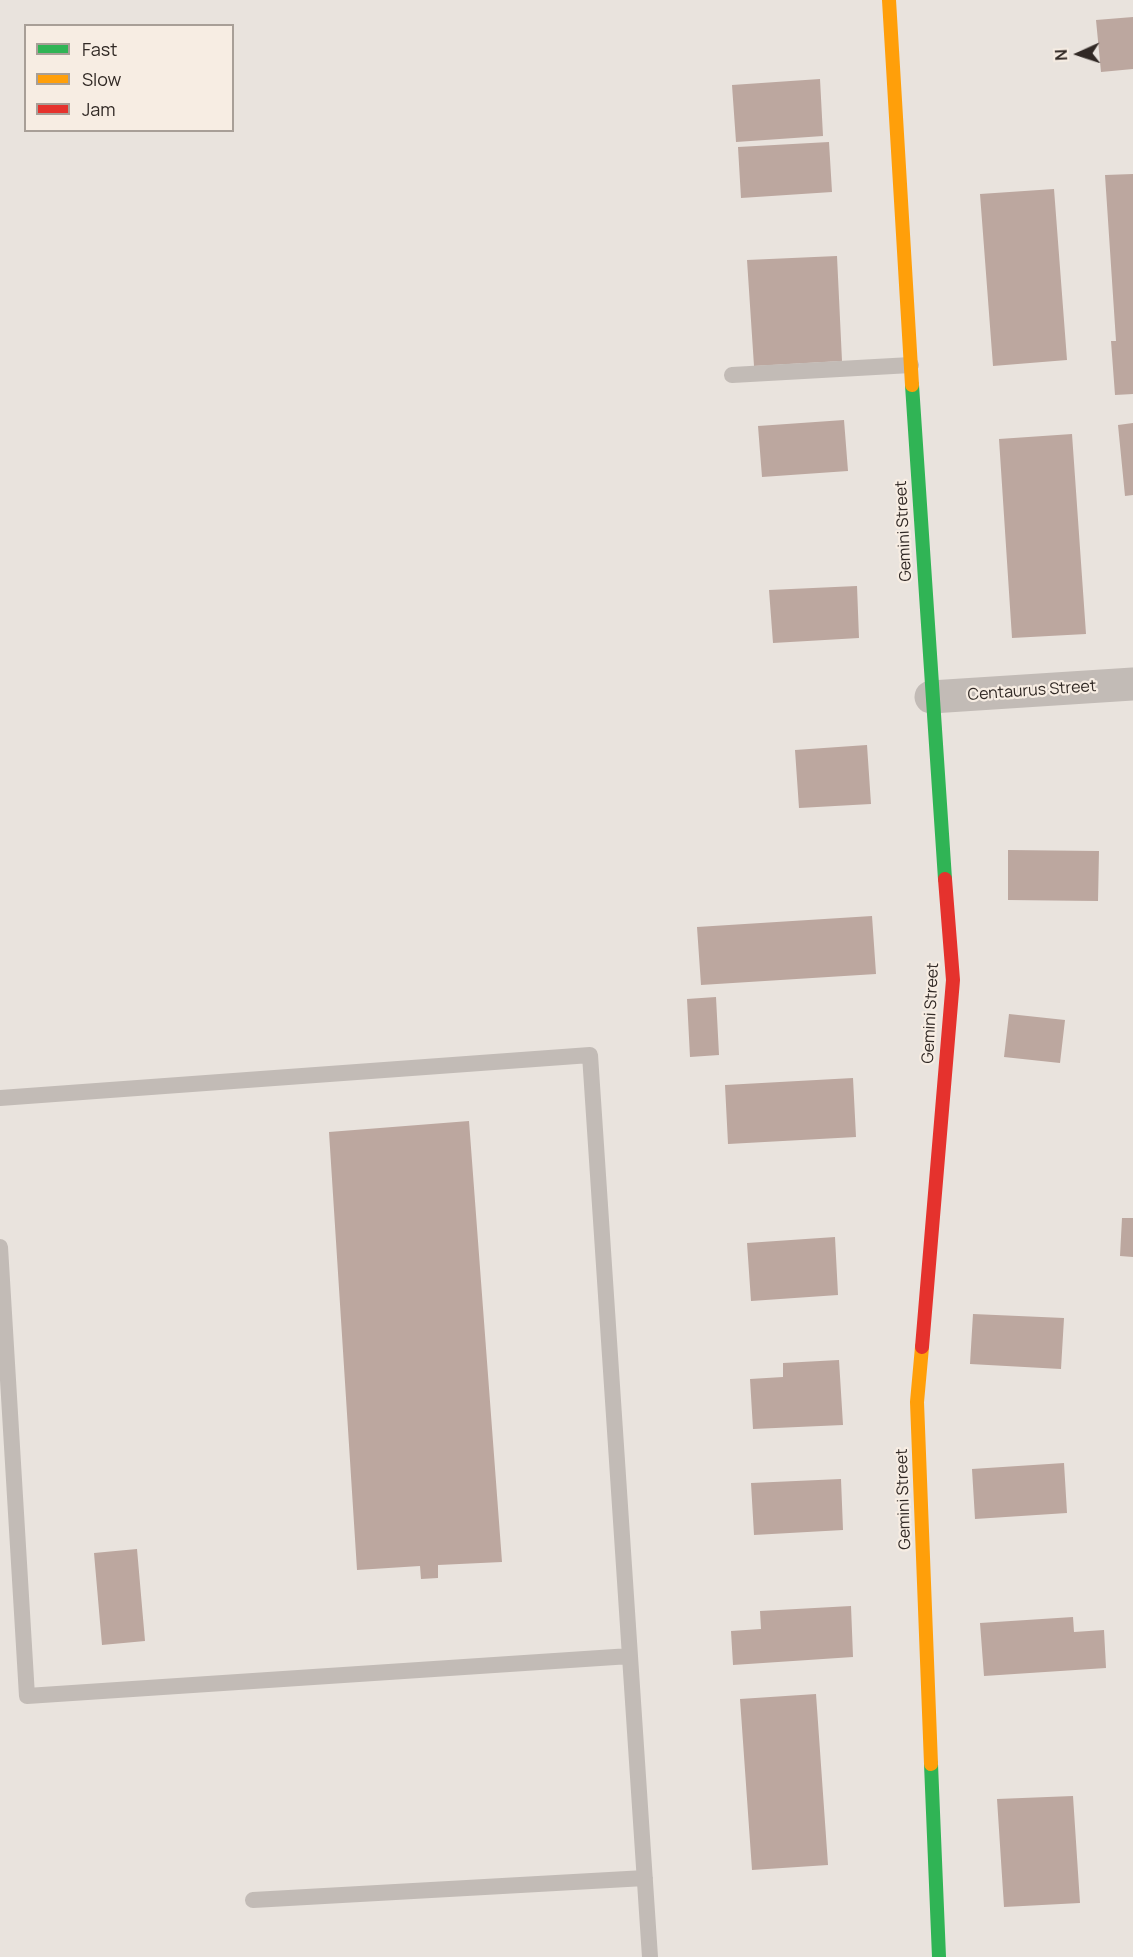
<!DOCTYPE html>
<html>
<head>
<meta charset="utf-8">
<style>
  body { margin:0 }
  #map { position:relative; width:1133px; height:1957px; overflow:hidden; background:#e9e3dd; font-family:Manrope,sans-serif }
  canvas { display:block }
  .legend { position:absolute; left:24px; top:24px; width:210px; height:108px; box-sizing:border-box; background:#f7ede3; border:2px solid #a89f97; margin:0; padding:8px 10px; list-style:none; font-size:18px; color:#312925 }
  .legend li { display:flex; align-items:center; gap:12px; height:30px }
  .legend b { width:30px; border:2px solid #a89f97 }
  .north { position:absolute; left:1049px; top:24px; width:60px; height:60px; -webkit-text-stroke:4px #f7ede3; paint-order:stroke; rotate:267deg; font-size:16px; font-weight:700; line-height:24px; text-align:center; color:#312925 }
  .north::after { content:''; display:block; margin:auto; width:21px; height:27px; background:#312925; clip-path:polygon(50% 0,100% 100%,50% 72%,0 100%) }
</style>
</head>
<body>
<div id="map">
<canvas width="1133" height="1957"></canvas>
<ul class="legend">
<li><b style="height:8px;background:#30b455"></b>Fast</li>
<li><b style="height:8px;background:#ff9f0a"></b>Slow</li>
<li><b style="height:8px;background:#e5322d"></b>Jam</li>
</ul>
<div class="north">N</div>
</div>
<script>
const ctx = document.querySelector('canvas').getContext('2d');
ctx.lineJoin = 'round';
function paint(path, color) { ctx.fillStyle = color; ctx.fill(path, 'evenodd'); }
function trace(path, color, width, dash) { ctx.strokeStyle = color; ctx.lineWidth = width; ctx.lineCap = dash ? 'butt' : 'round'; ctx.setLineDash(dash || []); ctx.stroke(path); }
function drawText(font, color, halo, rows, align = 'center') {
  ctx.font = font + ' Manrope,sans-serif'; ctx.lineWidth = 4.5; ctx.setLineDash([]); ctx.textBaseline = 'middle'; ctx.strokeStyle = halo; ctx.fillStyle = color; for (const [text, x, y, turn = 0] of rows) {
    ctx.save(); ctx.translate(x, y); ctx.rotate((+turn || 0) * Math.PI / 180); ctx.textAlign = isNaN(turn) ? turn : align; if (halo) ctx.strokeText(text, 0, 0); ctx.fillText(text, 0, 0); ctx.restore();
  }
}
paint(new Path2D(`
  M 1133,17 L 1133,69 L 1101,72 L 1096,20 Z
  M 820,79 L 823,136 L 736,142 L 732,85 Z
  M 829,142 L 832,192 L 741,198 L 738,147 Z
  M 1133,174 L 1133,394 L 1115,395 L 1111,341 L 1116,341 L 1105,175 Z
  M 1054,189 L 1067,360 L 993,366 L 980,194 Z
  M 837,256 L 842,361 L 754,366 L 747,260 Z
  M 844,420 L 848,471 L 762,477 L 758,426 Z
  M 1133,423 L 1133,495 L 1125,496 L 1118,425 Z
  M 1072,434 L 1086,634 L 1012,638 L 999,439 Z
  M 857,586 L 859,638 L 773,643 L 769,590 Z
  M 867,745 L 871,804 L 799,808 L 795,750 Z
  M 1008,850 L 1099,851 L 1098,901 L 1008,900 Z
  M 872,916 L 876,974 L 701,985 L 697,927 Z
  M 716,997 L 719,1055 L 690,1057 L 687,999 Z
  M 1009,1014 L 1065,1020 L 1060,1063 L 1004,1057 Z
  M 853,1078 L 856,1137 L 728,1144 L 725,1085 Z
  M 469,1121 L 502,1562 L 438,1565 L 438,1578 L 421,1579 L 420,1566 L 357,1570 L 329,1132 Z
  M 1122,1218 L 1133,1218 L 1133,1257 L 1120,1256 Z
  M 835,1237 L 838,1295 L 751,1301 L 747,1243 Z
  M 973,1314 L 1064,1318 L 1061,1369 L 970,1364 Z
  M 839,1360 L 843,1425 L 753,1429 L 750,1379 L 783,1377 L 783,1363 Z
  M 1064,1463 L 1067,1513 L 975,1519 L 972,1469 Z
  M 841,1479 L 843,1530 L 754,1535 L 751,1483 Z
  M 137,1549 L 145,1641 L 102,1645 L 94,1553 Z
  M 851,1606 L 853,1657 L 733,1665 L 731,1631 L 761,1629 L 760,1611 Z
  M 1073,1617 L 1074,1632 L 1104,1630 L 1106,1668 L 984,1676 L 980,1623 Z
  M 816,1694 L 828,1865 L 752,1870 L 740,1699 Z
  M 1073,1796 L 1080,1903 L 1004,1907 L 997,1799 Z`), '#bca79f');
trace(new Path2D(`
  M 732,375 L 911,365
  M 0,1098 L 590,1055 L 650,1957
  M 0,1247 L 27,1696 L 630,1656
  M 253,1900 L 645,1878`), '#c2bbb6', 16);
trace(new Path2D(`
  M 931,697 L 1133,684`), '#c2bbb6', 33);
trace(new Path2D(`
  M 912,385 L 945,879
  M 931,1764 L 939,1957`), '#30b455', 14);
trace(new Path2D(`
  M 889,0 L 912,385
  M 922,1347 L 917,1402 L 931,1764`), '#ff9f0a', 14);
trace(new Path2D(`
  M 922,1347 L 953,980 L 945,879`), '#e5322d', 14);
drawText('16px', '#312925', '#f7ede3', [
  ["Gemini Street",904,531,-93],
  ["Centaurus Street",1032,691,-4],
  ["Gemini Street",931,1013,-87],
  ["Gemini Street",904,1499,-92]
]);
</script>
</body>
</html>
